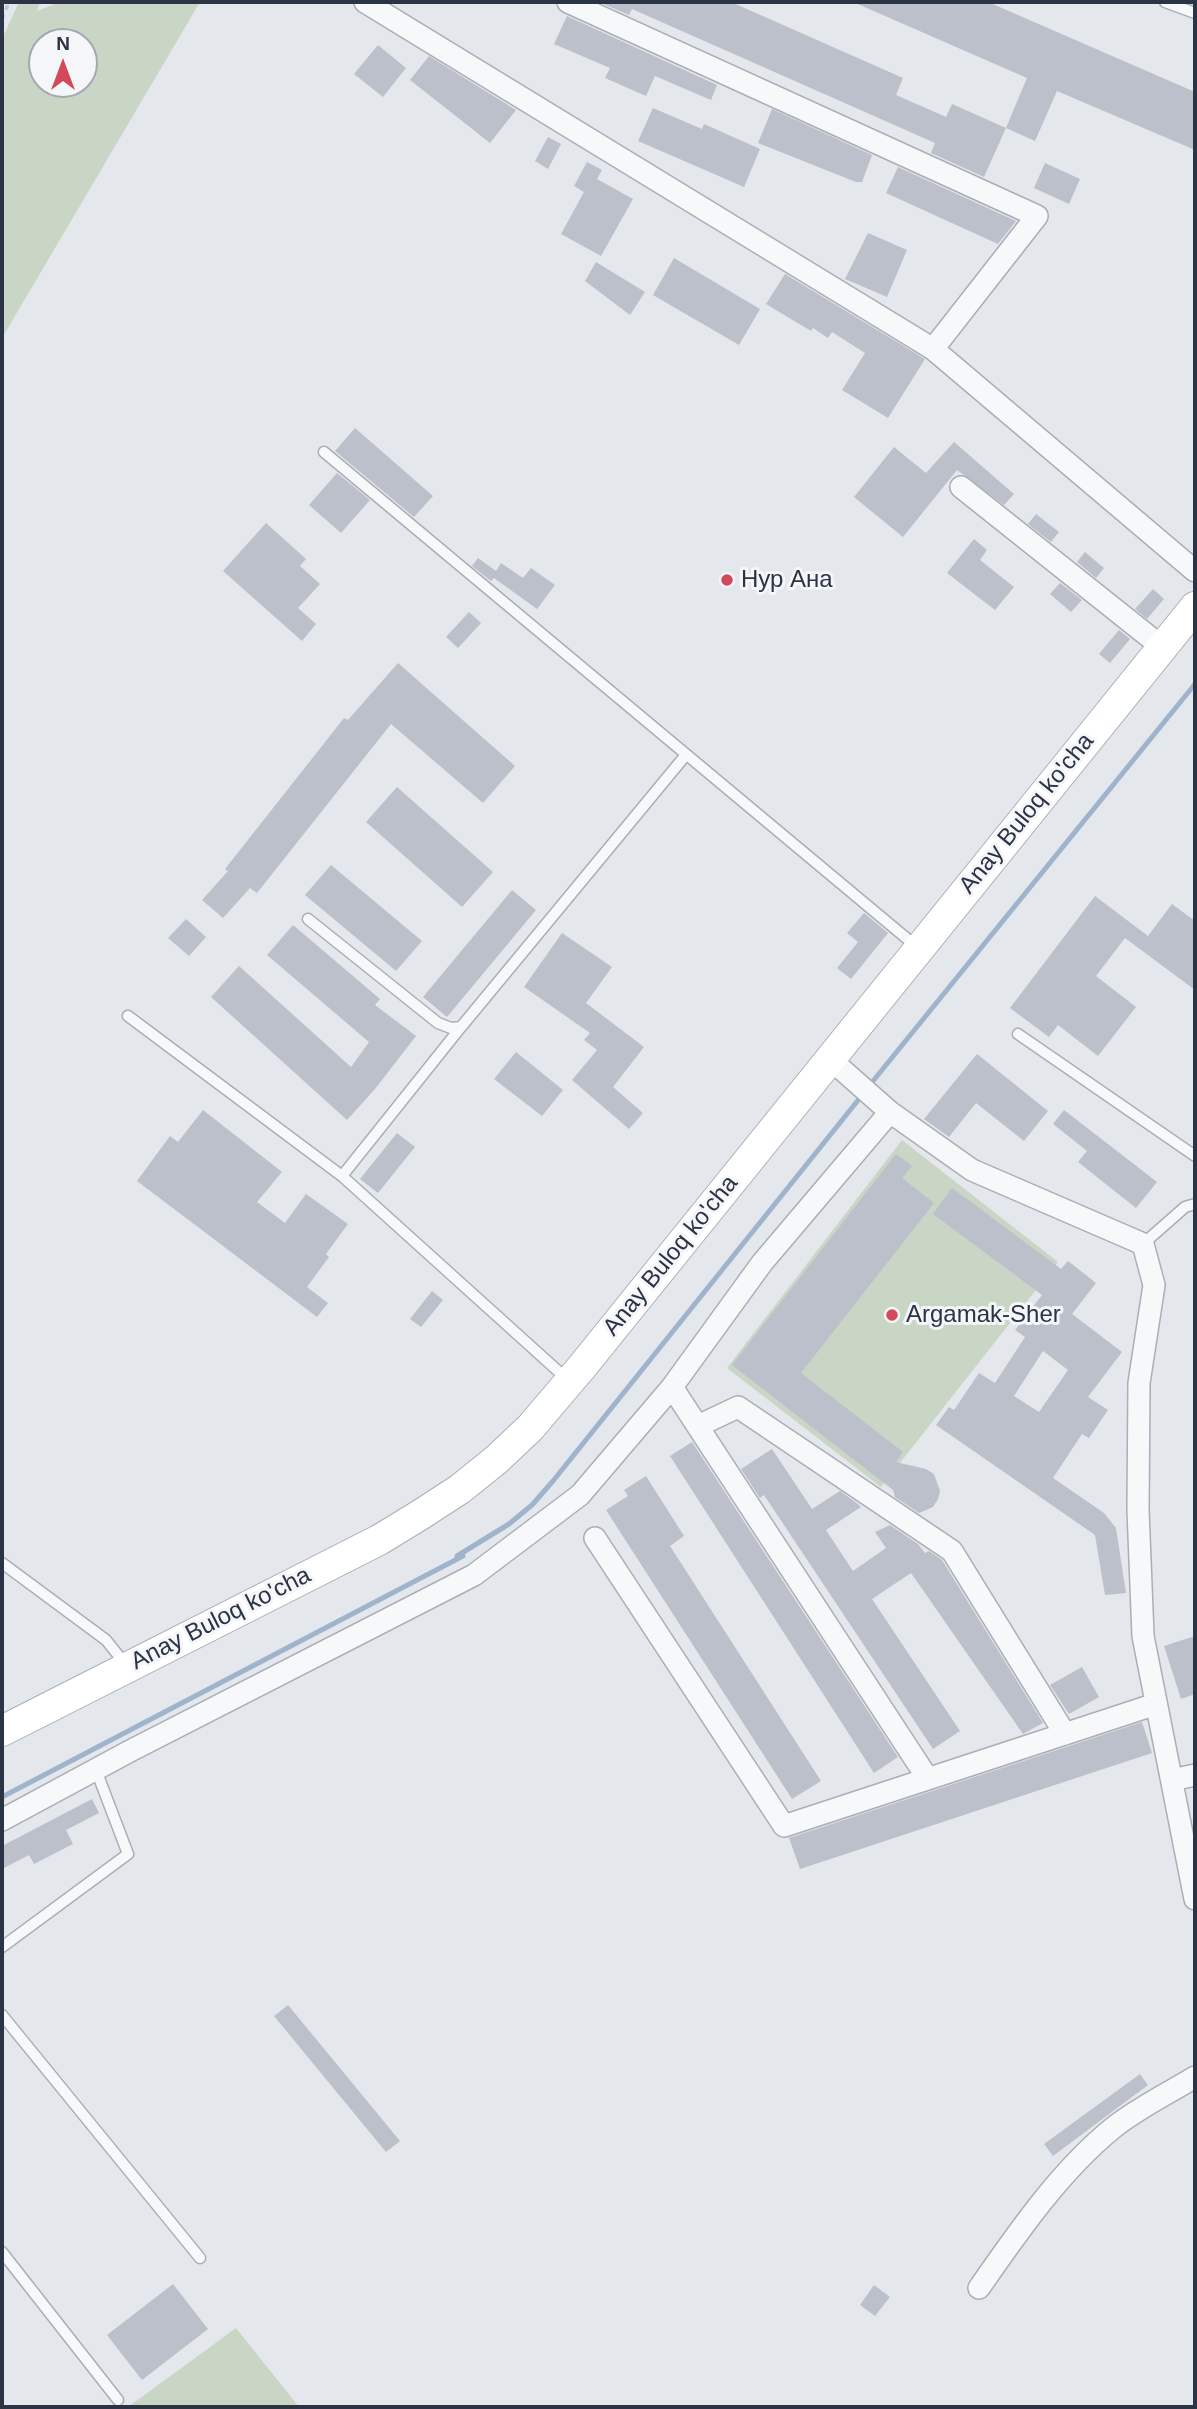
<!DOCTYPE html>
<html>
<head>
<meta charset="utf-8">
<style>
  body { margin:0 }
  #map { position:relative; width:1197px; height:2409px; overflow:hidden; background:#e4e7ec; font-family:Arial,sans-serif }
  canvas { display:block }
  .frame { position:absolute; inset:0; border:4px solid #2b3445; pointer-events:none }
  .north { position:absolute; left:28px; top:28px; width:70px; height:70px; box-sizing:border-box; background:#f4f6f9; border:2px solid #a4a8b1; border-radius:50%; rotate:0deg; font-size:19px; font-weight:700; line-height:28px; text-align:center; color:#2b3445 }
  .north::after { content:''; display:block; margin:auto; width:24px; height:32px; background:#d1495b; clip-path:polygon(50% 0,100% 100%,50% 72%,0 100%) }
</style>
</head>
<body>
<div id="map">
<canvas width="1197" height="2409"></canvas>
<div class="frame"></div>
<div class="north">N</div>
</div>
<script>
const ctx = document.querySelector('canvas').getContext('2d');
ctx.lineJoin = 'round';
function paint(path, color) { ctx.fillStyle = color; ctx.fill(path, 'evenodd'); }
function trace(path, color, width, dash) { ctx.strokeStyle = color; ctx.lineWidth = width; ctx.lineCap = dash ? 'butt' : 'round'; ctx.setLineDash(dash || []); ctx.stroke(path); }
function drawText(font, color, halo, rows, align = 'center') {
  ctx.font = font + ' Arial,sans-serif'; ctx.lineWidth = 6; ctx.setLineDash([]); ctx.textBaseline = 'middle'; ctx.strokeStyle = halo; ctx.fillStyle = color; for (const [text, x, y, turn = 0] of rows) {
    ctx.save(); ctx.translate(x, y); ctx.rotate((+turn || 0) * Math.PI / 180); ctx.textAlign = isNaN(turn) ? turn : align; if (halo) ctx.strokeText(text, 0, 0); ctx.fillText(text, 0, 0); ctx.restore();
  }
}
paint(new Path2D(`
  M 19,2 L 40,2 L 37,11 L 60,2 L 200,2 L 2,338 L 2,39 ZM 42,42 L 84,42 L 84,84 L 42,84 Z
  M 902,1140 L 1058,1262 L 881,1487 L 727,1368 Z
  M 236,2328 L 299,2407 L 128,2407 Z`), '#c9d6c5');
trace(new Path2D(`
  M 869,1086 L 1195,684
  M 2,1797 L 463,1556 L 457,1556 L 509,1524 L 532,1505 L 553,1481 L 863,1094`), '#9fb4cc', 5);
paint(new Path2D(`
  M 599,2 L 731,2 L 903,78 L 896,95 L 946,117 L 952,104 L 1006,128 L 984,177 L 931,153 L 935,143 L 632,9 L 629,15 Z
  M 853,2 L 988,2 L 1195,92 L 1195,150 L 1057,91 L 1035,141 L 1006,128 L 1027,78 Z
  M 567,16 L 717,85 L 711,100 L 655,76 L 646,96 L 605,78 L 610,68 L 554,44 Z
  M 378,45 L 406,68 L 383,97 L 354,74 Z
  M 429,56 L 516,110 L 490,143 L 410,80 Z
  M 653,108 L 702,129 L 704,124 L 760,149 L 744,187 L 638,141 Z
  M 772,109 L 872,155 L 862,182 L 856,182 L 758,143 Z
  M 548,137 L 561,144 L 548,169 L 535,161 Z
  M 587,162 L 602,170 L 597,179 L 633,199 L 601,256 L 561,234 L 584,192 L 574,186 Z
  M 1045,163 L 1080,179 L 1069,204 L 1034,188 Z
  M 898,167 L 1016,221 L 998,244 L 954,224 L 886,193 Z
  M 868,233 L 907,250 L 887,297 L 845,279 Z
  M 674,258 L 760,309 L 739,345 L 653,295 Z
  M 596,262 L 645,292 L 630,315 L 585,281 Z
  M 785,274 L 925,359 L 888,418 L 842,390 L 865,353 L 832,332 L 828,338 L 813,328 L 811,331 L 766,304 Z
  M 355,428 L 433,496 L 414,517 L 335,451 Z
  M 954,442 L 1014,494 L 1004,505 L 957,470 L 903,537 L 854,497 L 894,447 L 926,473 Z
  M 337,473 L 370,500 L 341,533 L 309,505 Z
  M 1036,514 L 1059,532 L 1051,542 L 1028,524 Z
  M 266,523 L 306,559 L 300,566 L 320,584 L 298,608 L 316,624 L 302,641 L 223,571 Z
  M 974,539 L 987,550 L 980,560 L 1014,587 L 995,610 L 947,573 Z
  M 1085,552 L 1104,568 L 1096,578 L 1077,562 Z
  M 478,558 L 496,571 L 501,563 L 523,578 L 531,568 L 555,585 L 537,609 L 494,578 L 491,581 L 472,566 Z
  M 1060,583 L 1082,600 L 1071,612 L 1050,594 Z
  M 1153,589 L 1164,599 L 1147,619 L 1135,609 Z
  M 469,612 L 481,623 L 458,648 L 446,637 Z
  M 1119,630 L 1130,639 L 1110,663 L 1099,654 Z
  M 398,663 L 515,766 L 483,803 L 391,724 L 257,893 L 250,888 L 223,918 L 202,900 L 228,871 L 225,869 L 344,718 L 348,720 Z
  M 397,787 L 493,872 L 462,907 L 366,822 Z
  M 331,865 L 422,941 L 396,971 L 305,895 Z
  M 512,890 L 536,910 L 447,1017 L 423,997 Z
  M 1095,896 L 1148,936 L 1172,904 L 1195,921 L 1195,990 L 1125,938 L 1096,976 L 1136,1007 L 1098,1056 L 1058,1025 L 1049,1037 L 1010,1008 Z
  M 864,913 L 888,933 L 851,979 L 837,968 L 858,942 L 847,933 Z
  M 186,919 L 206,937 L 189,956 L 168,938 Z
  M 293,925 L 380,999 L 375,1005 L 416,1036 L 375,1089 L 347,1120 L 211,997 L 239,966 L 351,1067 L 369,1042 L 267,955 Z
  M 562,933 L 612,967 L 586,1003 L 644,1047 L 613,1087 L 643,1113 L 629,1129 L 572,1080 L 597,1050 L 584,1040 L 590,1033 L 524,987 Z
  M 516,1052 L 563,1090 L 542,1116 L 494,1079 Z
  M 977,1054 L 1048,1111 L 1024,1141 L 976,1103 L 949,1137 L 924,1119 Z
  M 203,1110 L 282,1172 L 257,1202 L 285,1223 L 306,1194 L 348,1224 L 326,1254 L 329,1257 L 307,1287 L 328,1303 L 317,1317 L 137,1181 L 170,1136 L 178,1142 Z
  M 1064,1110 L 1157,1182 L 1136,1208 L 1078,1162 L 1087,1151 L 1053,1124 Z
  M 397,1133 L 415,1147 L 378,1193 L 360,1179 Z
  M 896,1154 L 912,1166 L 902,1178 L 934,1203 L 801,1373 L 903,1452 L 896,1462 L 926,1469 L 934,1474 L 940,1491 L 938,1499 L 933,1507 L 919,1513 L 895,1497 L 893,1490 L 732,1365 Z
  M 952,1188 L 1061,1269 L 1068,1261 L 1096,1283 L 1072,1314 L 1122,1352 L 1088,1397 L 1108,1410 L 1089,1438 L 1082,1434 L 1053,1478 L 1104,1513 L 1116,1528 L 1126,1593 L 1105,1595 L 1095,1535 L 936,1425 L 949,1407 L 954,1410 L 979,1373 L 995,1383 L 1025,1337 L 1015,1330 L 1042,1295 L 933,1214 ZM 1043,1351 L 1068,1370 L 1039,1412 L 1014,1396 Z
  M 432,1291 L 443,1300 L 421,1327 L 410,1319 Z
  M 692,1442 L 898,1757 L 874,1773 L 670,1456 Z
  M 772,1449 L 812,1509 L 840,1491 L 858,1504 L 861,1507 L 826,1530 L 853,1571 L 886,1548 L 875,1532 L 890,1525 L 918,1544 L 925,1553 L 929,1551 L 942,1560 L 1043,1723 L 1023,1734 L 911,1573 L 872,1599 L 960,1731 L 933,1749 L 764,1495 L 760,1498 L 741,1469 Z
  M 646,1476 L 684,1536 L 670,1546 L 821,1781 L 792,1799 L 606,1510 L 628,1496 L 624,1490 Z
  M 1195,1636 L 1195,1694 L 1181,1699 L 1164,1646 Z
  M 1082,1667 L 1099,1697 L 1069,1714 L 1050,1685 Z
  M 1142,1722 L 1152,1753 L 800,1869 L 789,1838 Z
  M 92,1799 L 99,1813 L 66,1830 L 73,1844 L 34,1864 L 29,1855 L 2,1869 L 2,1846 Z
  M 288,2005 L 400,2141 L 386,2152 L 274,2016 Z
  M 1140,2074 L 1148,2085 L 1053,2156 L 1044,2144 Z
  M 173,2284 L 208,2329 L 142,2380 L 107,2335 Z
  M 874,2285 L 890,2297 L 875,2316 L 860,2305 Z`), '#bbc0ca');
const service = new Path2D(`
  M 1165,2 L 1195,13
  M 324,452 L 917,947
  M 308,919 L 438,1023 L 451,1028 L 461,1027 L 685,756
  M 128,1016 L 342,1176 L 568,1380
  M 1018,1034 L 1195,1156
  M 342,1176 L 461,1027
  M 1143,1244 L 1185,1207 L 1195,1204
  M 2,1563 L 106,1640 L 126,1665
  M 2,1947 L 128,1854 L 96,1770
  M 2,2015 L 200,2258
  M 2,2252 L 118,2400`);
const minor = new Path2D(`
  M 365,2 L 933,349 L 1195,571
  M 568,2 L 1037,216 L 933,349
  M 961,487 L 1162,647
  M 830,1059 L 890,1112 L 972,1170 L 1143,1244 L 1154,1285 L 1139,1383 L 1138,1510 L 1143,1636 L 1195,1899
  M 672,1387 L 928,1779
  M 698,1426 L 738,1407 L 952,1551 L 1065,1734
  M 595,1538 L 784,1826 L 1156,1704
  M 1172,1780 L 1195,1775
  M 2,1820 L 130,1751 L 474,1575 L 580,1495 L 672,1387 L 762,1263 L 890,1112
  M 979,2288 C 1018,2232 1060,2171 1113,2128 C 1138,2108 1169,2093 1195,2077`);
const secondary = new Path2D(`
  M 2,1731 L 379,1540 L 420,1515 L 460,1489 L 496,1460 L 530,1428 L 581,1368 L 1195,607`);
trace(service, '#a9aeb7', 13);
trace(minor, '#a9aeb7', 24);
trace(secondary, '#a9aeb7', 32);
trace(new Path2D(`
  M 2,19 L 9,2`), '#c2c5cb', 3.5, [5, 5]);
trace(service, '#f7f8fa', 10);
trace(minor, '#f7f8fa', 21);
trace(secondary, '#fff', 30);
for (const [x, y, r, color] of [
  [727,580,7,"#d1495b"],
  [892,1315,7,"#d1495b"]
]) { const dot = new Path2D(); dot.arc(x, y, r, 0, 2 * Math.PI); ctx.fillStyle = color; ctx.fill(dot); trace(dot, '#f4f6f9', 2.5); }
drawText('24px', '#2b3445', '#f4f6f9', [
  ["Нур Ана",741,580],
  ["Argamak-Sher",906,1315]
], 'left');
drawText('24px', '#2b3445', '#f4f6f9', [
  ["Anay Buloq ko'cha",1027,814,-51],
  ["Anay Buloq ko'cha",671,1256,-51],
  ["Anay Buloq ko'cha",221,1619,-27]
]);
</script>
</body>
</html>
